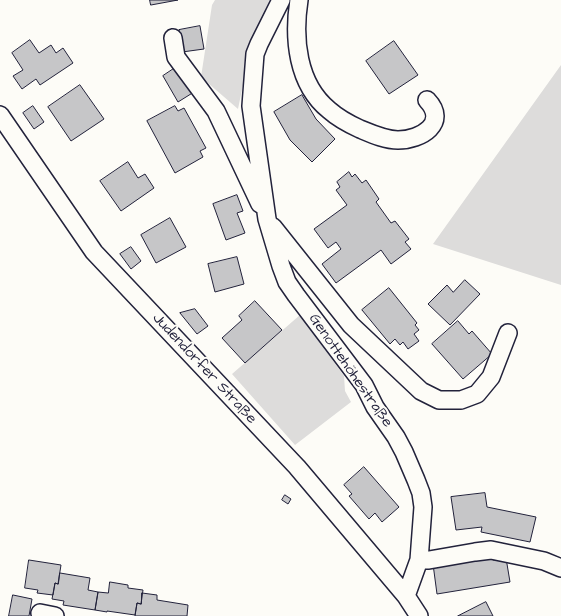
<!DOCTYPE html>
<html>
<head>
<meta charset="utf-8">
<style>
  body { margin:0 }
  canvas { display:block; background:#fdfcf7 }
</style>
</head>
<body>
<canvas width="561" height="616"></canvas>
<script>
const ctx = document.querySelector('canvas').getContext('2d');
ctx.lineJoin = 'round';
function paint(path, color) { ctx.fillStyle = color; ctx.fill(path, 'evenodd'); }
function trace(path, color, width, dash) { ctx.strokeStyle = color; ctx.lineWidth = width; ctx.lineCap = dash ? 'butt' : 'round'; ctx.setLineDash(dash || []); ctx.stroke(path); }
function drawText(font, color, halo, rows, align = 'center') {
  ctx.font = font + ' "Architects Daughter",sans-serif'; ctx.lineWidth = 4; ctx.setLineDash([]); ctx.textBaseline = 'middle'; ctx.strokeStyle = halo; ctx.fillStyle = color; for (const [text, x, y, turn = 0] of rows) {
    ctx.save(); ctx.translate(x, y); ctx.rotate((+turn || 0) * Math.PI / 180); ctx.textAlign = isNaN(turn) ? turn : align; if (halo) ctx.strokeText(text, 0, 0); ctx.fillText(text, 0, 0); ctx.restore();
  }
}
paint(new Path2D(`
  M 215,0 L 270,0 L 252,41 L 238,109 L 201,77 L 212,5 Z
  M 561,65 L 561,285 L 433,244 Z
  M 300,315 L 344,376 L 345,391 L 351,402 L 295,445 L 232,374 Z`), '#dddcdb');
const building = new Path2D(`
  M 150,0 L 178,0 L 151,5 Z
  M 200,26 L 204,49 L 182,52 L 179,30 Z
  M 30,40 L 39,53 L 51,45 L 56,53 L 63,48 L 73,63 L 40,85 L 36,79 L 22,89 L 13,76 L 23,70 L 12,53 Z
  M 394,41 L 418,75 L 389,94 L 366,61 Z
  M 175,68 L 194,92 L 178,102 L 163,76 Z
  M 80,85 L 104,119 L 71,141 L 48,107 Z
  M 302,95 L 316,119 L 335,139 L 312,162 L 290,140 L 274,112 Z
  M 33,106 L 44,122 L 34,129 L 23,113 Z
  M 175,106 L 178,111 L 184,108 L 206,148 L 200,151 L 203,157 L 175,173 L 147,121 Z
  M 128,162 L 138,178 L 145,174 L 154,188 L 121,211 L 100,181 Z
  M 349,172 L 352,177 L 355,174 L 362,183 L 366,180 L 379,199 L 376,202 L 391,223 L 395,221 L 409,239 L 405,242 L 411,249 L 391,264 L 381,250 L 336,283 L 322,264 L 341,249 L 336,242 L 328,248 L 314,229 L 347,205 L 336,190 L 340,187 L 337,182 Z
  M 237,195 L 243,211 L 237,213 L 245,233 L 226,240 L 213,204 Z
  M 170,218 L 186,247 L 156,263 L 141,235 Z
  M 131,247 L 141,261 L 131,269 L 120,254 Z
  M 237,257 L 244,284 L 215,292 L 208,264 Z
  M 465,280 L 480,294 L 450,325 L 428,304 L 447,285 L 453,292 Z
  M 389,288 L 417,323 L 415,325 L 419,330 L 414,334 L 419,341 L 408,349 L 403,342 L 400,345 L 395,339 L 390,344 L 362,310 Z
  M 255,301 L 282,330 L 245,363 L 222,338 L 242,320 L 239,316 Z
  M 195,309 L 208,326 L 197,334 L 180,313 Z
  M 458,321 L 469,334 L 472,331 L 492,354 L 463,379 L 432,344 Z
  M 364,467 L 399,507 L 382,522 L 375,513 L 369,519 L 349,496 L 352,494 L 344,485 Z
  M 485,493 L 487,507 L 536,517 L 530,542 L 481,532 L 482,527 L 456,530 L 451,497 Z
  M 285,495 L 291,499 L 288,504 L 282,500 Z
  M 492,555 L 493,560 L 506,558 L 510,582 L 437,594 L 433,564 Z
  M 29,560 L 61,565 L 58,584 L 55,583 L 53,595 L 37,593 L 38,590 L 25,588 Z
  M 60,573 L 90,578 L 88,590 L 98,592 L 95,610 L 63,605 L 64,601 L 52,599 L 55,583 L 58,584 Z
  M 110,582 L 128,585 L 128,588 L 143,590 L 141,604 L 137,603 L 135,615 L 107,611 L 107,612 L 95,610 L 98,592 L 108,593 Z
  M 142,593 L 157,595 L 157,600 L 188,605 L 187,616 L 135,616 L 137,603 L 141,604 Z
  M 13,595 L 32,599 L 29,616 L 9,616 Z
  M 486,602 L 493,616 L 458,616 Z`);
paint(building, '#c6c6c8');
trace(building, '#22223b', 1);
const minor = new Path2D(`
  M 281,0 L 259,44 L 255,54 L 251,106 L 267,219 L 281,266 L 287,282 L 296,295 L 364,385 L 375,407 L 396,437 L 404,452 L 416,480 L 421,493 L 423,507 L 419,560 L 406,596
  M 299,0 C 293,38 297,84 329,110 C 338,118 349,124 360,129 C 372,134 385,140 398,140 C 421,140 449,123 427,100
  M 173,38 L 176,57 L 216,111 L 260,204
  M 0,115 L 94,252 L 297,467 L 406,596 L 419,616
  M 273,227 L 351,325 L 421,391 L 439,400 L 461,400 L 477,394 L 491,377 L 508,333
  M 419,560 L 429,560 L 475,552 L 491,550 L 544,561 L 561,568
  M 40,613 L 55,616`);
trace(minor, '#22223b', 20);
trace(minor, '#fdfcf7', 17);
drawText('15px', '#22223b', '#fdfcf7', [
  ["Judendorfer Straße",204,369,47],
  ["Genottehöhestraße",350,371,55]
]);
</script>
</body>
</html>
